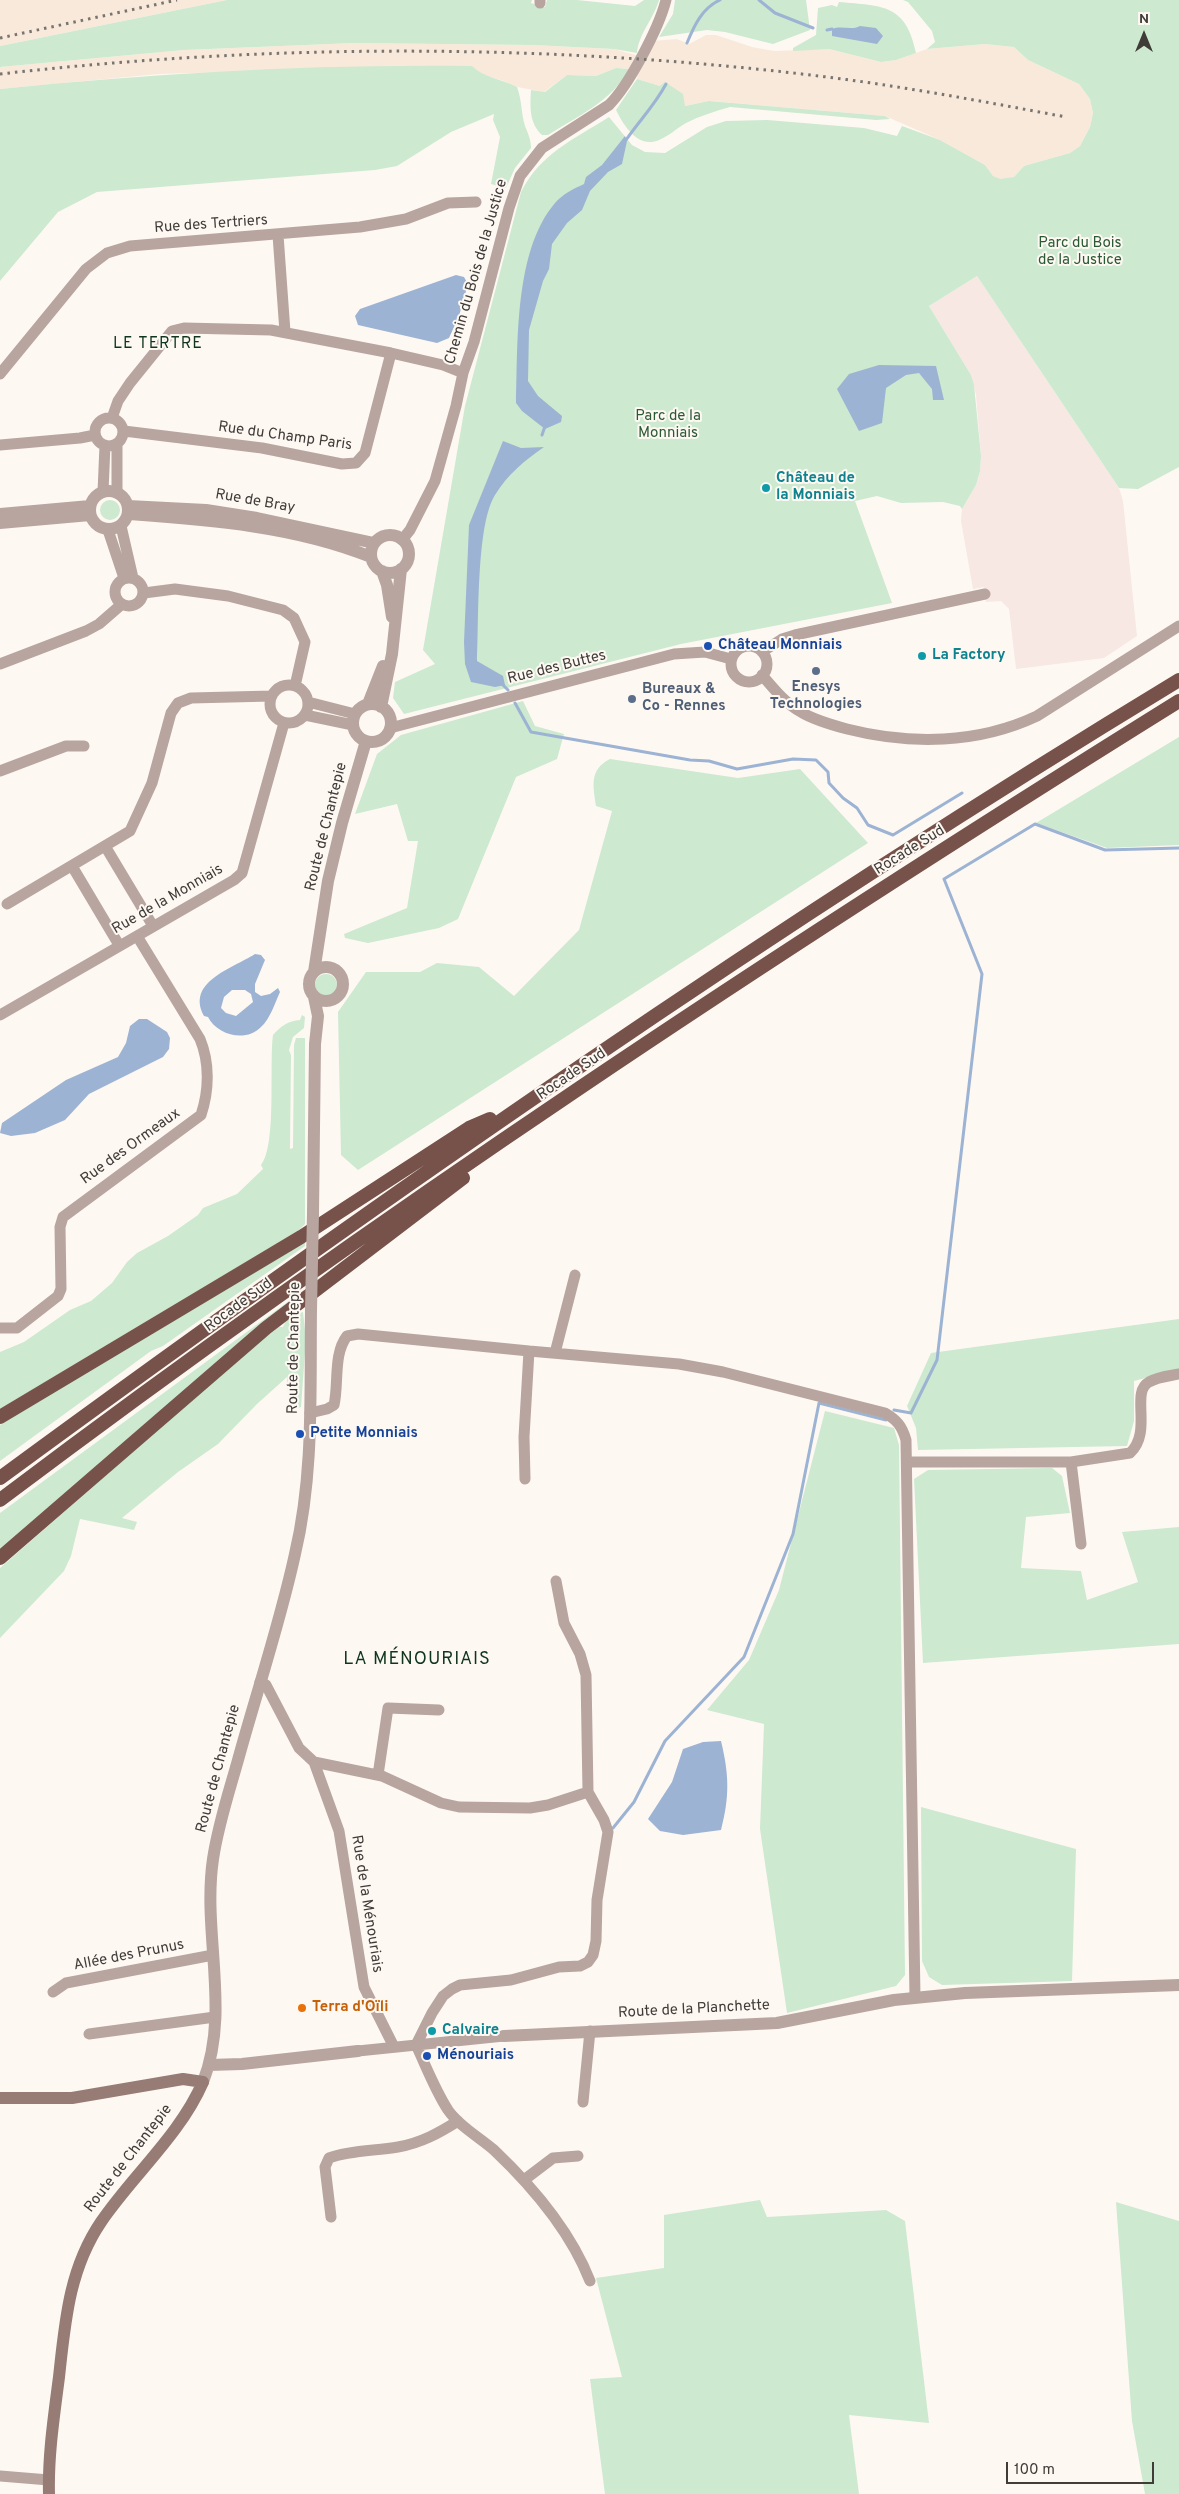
<!DOCTYPE html>
<html>
<head>
<meta charset="utf-8">
<style>
  body { margin:0 }
  #map { position:relative; width:1179px; height:2494px; overflow:hidden; background:#fef8f3; font-family:Overpass,sans-serif }
  canvas { display:block }
  .north { position:absolute; left:1119px; top:10px; width:50px; height:50px; -webkit-text-stroke:4px #fef8f3; paint-order:stroke; rotate:0deg; font-size:14px; font-weight:700; line-height:20px; text-align:center; color:#403c38 }
  .north::after { content:''; display:block; margin:auto; width:18px; height:22px; background:#403c38; clip-path:polygon(50% 0,100% 100%,50% 72%,0 100%) }
  .scale { position:absolute; left:1006px; top:2462px; width:148px; height:22px; box-sizing:border-box; border:2px solid #403c38; border-top:0; padding-left:6px; font-size:15px; line-height:18px; white-space:nowrap; color:#403c38; -webkit-text-stroke:4px #fef8f3; paint-order:stroke }
</style>
</head>
<body>
<div id="map">
<canvas width="1179" height="2494"></canvas>
<div class="north">N</div>
<div class="scale">100 m</div>
</div>
<script>
const ctx = document.querySelector('canvas').getContext('2d');
ctx.lineJoin = 'round';
function paint(path, color) { ctx.fillStyle = color; ctx.fill(path, 'evenodd'); }
function trace(path, color, width, dash) { ctx.strokeStyle = color; ctx.lineWidth = width; ctx.lineCap = dash ? 'butt' : 'round'; ctx.setLineDash(dash || []); ctx.stroke(path); }
function drawText(font, color, halo, rows, align = 'center') {
  ctx.font = font + ' Overpass,sans-serif'; ctx.lineWidth = 4; ctx.setLineDash([]); ctx.textBaseline = 'middle'; ctx.strokeStyle = halo; ctx.fillStyle = color; for (const [text, x, y, turn = 0] of rows) {
    ctx.save(); ctx.translate(x, y); ctx.rotate((+turn || 0) * Math.PI / 180); ctx.textAlign = isNaN(turn) ? turn : align; if (halo) ctx.strokeText(text, 0, 0); ctx.fillText(text, 0, 0); ctx.restore();
  }
}
paint(new Path2D(`
  M 0,0 L 227,0 L 0,46 Z
  M 706,35 L 716,35 L 752,47 L 774,51 L 829,49 L 881,62 L 896,60 L 927,49 L 985,44 L 1014,47 L 1028,60 L 1079,84 L 1090,99 L 1093,113 L 1090,127 L 1080,146 L 1070,153 L 1031,164 L 1024,166 L 1014,177 L 1000,180 L 993,176 L 985,165 L 940,140 L 885,116 L 710,101 L 685,106 L 660,86 L 637,79 L 638,69 L 652,41 L 677,39 L 689,44 Z
  M 354,43 L 533,45 L 614,49 L 636,55 L 629,69 L 616,68 L 596,76 L 567,75 L 544,92 L 517,87 L 504,81 L 479,74 L 472,66 L 435,66 L 159,74 L 0,89 L 0,67 L 184,50 Z`), '#f9e9da');
paint(new Path2D(`
  M 977,276 L 1119,488 L 1123,501 L 1137,636 L 1104,658 L 1016,669 L 1009,609 L 1001,601 L 986,602 L 984,587 L 973,589 L 961,521 L 962,509 L 976,485 L 980,471 L 981,456 L 976,395 L 971,375 L 929,306 Z`), '#f7e8e4');
paint(new Path2D(`
  M 227,0 L 532,0 L 531,3 L 545,7 L 547,0 L 577,0 L 635,6 L 644,0 L 659,0 C 654,18 638,35 637,53 L 614,49 L 533,45 L 354,43 L 184,50 L 0,67 L 0,46 Z
  M 675,0 L 806,0 L 810,30 L 773,44 L 725,32 L 707,30 L 659,37 L 673,14 Z
  M 903,0 L 1179,0 L 1179,467 L 1138,489 L 1119,488 L 977,276 L 929,306 L 971,375 L 974,385 L 981,456 L 980,471 L 976,485 L 962,509 L 960,506 L 943,502 L 901,503 L 877,496 L 855,501 L 892,603 L 681,644 L 404,714 L 393,698 L 395,682 L 435,664 L 423,650 L 465,406 L 521,192 C 541,153 573,140 609,117 L 632,145 L 645,152 L 665,153 L 707,127 L 726,121 L 767,120 L 864,128 L 897,136 L 902,126 L 940,140 L 985,165 L 993,176 L 1000,179 L 1014,177 L 1024,166 L 1031,164 L 1070,153 L 1080,146 L 1090,127 L 1093,113 L 1090,99 L 1079,84 L 1028,60 L 1014,47 L 985,44 L 927,49 L 935,42 L 932,31 L 908,2 Z
  M 839,2 C 883,6 906,4 916,53 L 896,60 L 881,62 L 829,49 L 793,51 L 793,48 L 816,35 L 818,8 L 832,5 L 837,7 Z
  M 472,66 C 484,78 502,79 517,87 C 522,100 521,113 525,126 C 528,134 531,139 531,148 L 515,168 L 506,188 L 491,184 L 500,137 L 493,120 L 494,114 L 451,132 L 397,166 L 375,170 L 97,192 L 58,212 L 0,281 L 0,89 C 159,73 312,64 472,66 Z
  M 616,68 L 629,69 C 612,101 578,116 548,135 L 542,135 C 529,123 530,106 531,90 L 545,92 L 567,75 L 596,76 Z
  M 637,79 L 660,86 L 665,82 L 683,94 L 685,106 L 709,101 L 885,116 L 890,119 L 876,120 L 730,107 C 715,111 700,116 686,123 C 677,128 669,136 659,140 C 638,149 624,126 616,110 Z
  M100 510a10 10 0 1 1 20 0a10 10 0 1 1-20 0Z
  M 523,701 L 535,726 L 564,734 L 557,759 L 516,777 L 458,919 L 439,928 L 368,943 L 345,938 L 344,934 L 407,908 L 418,841 L 408,841 L 397,804 L 355,814 L 377,754 L 401,735 Z
  M 1179,737 L 1179,845 L 1107,848 L 1036,823 Z
  M 610,759 L 738,778 L 800,769 L 868,843 L 358,1170 L 341,1155 L 338,1012 L 366,972 L 420,972 L 437,963 L 479,967 L 514,996 L 579,930 L 612,811 L 596,806 C 593,785 589,770 610,759 Z
  M315 985a11 11 0 1 1 22 0a11 11 0 1 1-22 0Z
  M 302,1015 L 305,1017 L 304,1028 L 293,1037 L 289,1050 L 291,1055 L 290,1149 L 293,1148 L 294,1045 L 296,1038 L 305,1038 L 305,1224 L 298,1231 L 0,1409 L 0,1352 L 24,1342 L 70,1310 L 91,1301 L 112,1283 L 127,1262 L 137,1253 L 168,1236 L 198,1215 L 203,1208 L 237,1194 L 263,1169 L 261,1165 C 277,1146 269,1063 273,1035 C 281,1026 288,1021 300,1020 Z
  M 305,1240 L 305,1246 L 163,1346 L 151,1351 L 0,1461 L 0,1425 Z
  M 304,1290 L 304,1294 L 0,1552 L 0,1513 Z
  M 303,1312 L 306,1339 L 301,1407 L 289,1411 L 287,1377 L 257,1404 L 218,1444 L 178,1472 L 122,1518 L 137,1522 L 134,1530 L 80,1519 L 71,1556 L 64,1571 L 0,1638 L 0,1568 L 255,1345 L 279,1327 L 283,1327 C 287,1317 294,1315 303,1312 Z
  M 1179,1319 L 1179,1369 L 1134,1381 L 1134,1421 L 1127,1446 L 918,1450 L 916,1428 L 907,1406 L 931,1353 Z
  M 825,1411 L 894,1428 L 899,1445 L 905,1975 L 896,1986 L 787,2013 L 760,1829 L 764,1724 L 707,1710 L 749,1660 L 779,1590 Z
  M 1052,1468 L 1062,1476 L 1070,1513 L 1026,1517 L 1021,1568 L 1081,1571 L 1087,1600 L 1138,1582 L 1122,1532 L 1179,1527 L 1179,1644 L 923,1663 L 914,1479 L 928,1470 Z
  M 921,1807 L 1076,1849 L 1072,1981 L 942,1985 L 929,1977 L 922,1961 Z
  M 760,2200 L 767,2217 L 886,2210 L 905,2221 L 929,2423 L 849,2415 L 859,2494 L 605,2494 L 590,2379 L 622,2377 L 596,2278 L 664,2268 L 664,2215 Z
  M 1116,2202 L 1179,2221 L 1179,2494 L 1145,2494 L 1132,2421 Z`), '#cde9d0');
paint(new Path2D(`
  M 860,26 L 876,28 L 883,36 L 877,44 L 832,36 L 832,29 C 842,25 851,31 860,26 Z
  M 625,136 L 627,141 L 622,164 L 608,172 L 590,191 L 582,210 L 567,223 L 552,244 L 549,269 L 543,281 L 529,330 L 528,381 L 538,396 L 562,416 L 561,422 L 545,429 L 522,411 L 516,403 C 518,343 514,251 555,203 C 563,194 573,189 584,184 L 586,177 L 602,165 Z
  M 456,275 L 464,277 L 468,284 L 459,316 L 449,338 L 437,343 L 358,325 L 355,316 L 360,309 Z
  M 879,365 L 936,366 L 944,400 L 933,400 L 932,389 L 919,373 L 906,375 L 886,388 L 882,423 L 859,431 L 837,389 L 849,374 Z
  M 503,441 L 521,448 L 544,447 C 524,461 508,474 495,495 C 476,525 479,622 477,661 L 503,676 L 505,685 L 495,687 L 471,682 L 465,664 L 464,642 L 469,525 Z
  M 255,954 L 261,955 L 265,960 L 255,984 L 255,992 L 261,996 L 270,994 L 278,988 L 280,992 C 275,1003 270,1019 261,1027 C 246,1043 217,1035 208,1017 L 204,1016 C 186,982 231,969 255,954 ZM 232,990 L 245,990 L 251,994 L 253,1002 L 236,1016 L 226,1013 L 221,1008 L 224,997 Z
  M 139,1019 L 147,1019 L 167,1032 L 170,1038 L 169,1049 L 163,1057 L 89,1094 L 65,1120 L 35,1133 L 11,1136 L 0,1133 L 2,1123 L 66,1080 L 118,1057 L 126,1043 L 130,1026 Z
  M 721,1741 C 729,1774 730,1796 721,1830 L 683,1835 L 660,1831 L 648,1819 L 672,1782 L 683,1749 L 703,1742 Z`), '#9cb3d3');
trace(new Path2D(`
  M 759,0 L 775,13 L 813,28
  M 827,30 L 832,29
  M 687,43 C 694,26 702,8 720,0
  M 626,140 C 639,121 655,105 666,84
  M 542,435 L 545,426
  M 502,684 L 508,690
  M 515,703 L 531,732 L 690,760 L 709,761 L 737,769 L 793,759 L 816,760 L 828,772 L 829,783 L 843,798 L 857,808 L 868,825 L 893,835 L 962,793
  M 894,1410 L 911,1413 L 937,1360 L 982,974 L 944,879 L 1035,824 L 1105,850 L 1179,848
  M 613,1828 L 634,1802 L 665,1741 L 744,1657 L 793,1534 L 819,1403 L 886,1420`), '#9cb3d3', 3);
trace(new Path2D(`
  M 540,3 L 540,0
  M 278,235 L 285,332
  M 0,374 L 86,269 L 107,253 L 130,246 L 360,227 L 406,219 L 448,203 L 476,202
  M95 432a14 14 0 1 1 28 0a14 14 0 1 1-28 0Z
  M 112,418 L 118,401 L 130,383 L 172,331 L 184,328 L 271,330 L 391,353 L 443,365 L 463,373
  M 124,431 L 262,448 L 342,464 L 356,463 L 365,453 L 391,353
  M 117,444 L 117,493
  M 0,445 L 80,438 L 95,435
  M 103,492 L 105,445
  M 121,526 L 133,578
  M 108,530 L 124,578
  M 402,540 L 410,530 L 435,481 L 456,406 L 463,373 L 474,342 L 509,208 L 520,176 L 542,148 L 609,105 C 629,85 659,28 666,0
  M115 592a14 14 0 1 1 28 0a14 14 0 1 1-28 0Z
  M 144,593 L 175,589 L 228,596 L 283,610 L 294,618 L 305,642 L 295,686
  M731 664a18 18 0 1 1 36 0a18 18 0 1 1-36 0Z
  M 762,652 L 782,639 L 795,635 L 985,594
  M 0,664 L 86,631 L 99,624 L 122,604
  M 762,675 C 774,689 785,703 801,712 C 814,720 832,725 847,729 C 910,745 978,744 1037,716 L 1179,626
  M270 704a19 19 0 1 1 38 0a19 19 0 1 1-38 0Z
  M 308,702 L 355,714
  M 305,715 L 353,725
  M 390,728 L 674,654 L 705,652 L 731,659
  M 0,771 L 66,746 L 84,746
  M 105,846 L 153,926
  M 72,866 L 119,945
  M 7,904 L 130,831 L 152,783 L 171,713 L 178,703 L 191,698 L 272,696
  M 0,1015 L 234,880 L 242,873 L 284,723
  M 0,1328 L 17,1328 L 58,1296 L 61,1289 L 60,1227 L 63,1217 L 201,1115 C 209,1091 210,1063 200,1039 L 137,936
  M 529,1351 L 679,1364 L 723,1372 L 885,1413 C 897,1420 902,1426 906,1440 L 915,1997
  M 555,1353 L 575,1275
  M 310,1413 L 327,1409 L 334,1405 C 339,1383 333,1354 347,1336 L 358,1334 L 529,1351 L 524,1437 L 525,1479
  M 907,1462 L 1071,1462 L 1081,1544
  M 1071,1462 L 1130,1453 C 1153,1432 1130,1392 1149,1382 C 1157,1377 1169,1376 1179,1374
  M 260,1682 L 266,1685 L 299,1748 L 314,1762 L 382,1776 L 441,1803 L 459,1807 L 530,1808 L 548,1805 L 588,1792
  M 314,1762 L 339,1831 L 364,1987 L 394,2047
  M 378,1775 L 388,1708 L 439,1710
  M 53,1992 L 66,1983 L 213,1955
  M 89,2034 L 215,2017
  M 416,2045 L 432,2013 L 443,1996 L 452,1989 L 460,1985 L 511,1980 L 559,1967 L 580,1966 L 588,1962 L 593,1955 L 596,1941 L 597,1900 L 608,1832 L 604,1820 L 588,1792 L 586,1675 L 580,1654 L 564,1623 L 556,1581
  M 416,2045 C 426,2066 435,2090 448,2110 C 459,2126 479,2137 494,2150 C 533,2187 570,2230 590,2281
  M 358,2051 L 504,2036
  M 583,2102 L 590,2031
  M 524,2180 L 553,2158 L 578,2156
  M 331,2217 L 325,2167 L 329,2158 C 351,2150 375,2151 398,2147 C 421,2143 439,2133 458,2121
  M 0,2476 L 49,2480`), '#b8a5a0', 11);
trace(new Path2D(`
  M90 510a19 19 0 1 1 38 0a19 19 0 1 1-38 0Z
  M 128,506 L 206,510 L 257,518 L 374,543
  M 0,514 L 90,506
  M 128,514 C 210,520 294,526 371,557
  M 0,523 L 90,515
  M371 554a19 19 0 1 1 38 0a19 19 0 1 1-38 0Z
  M 382,571 L 387,585 L 392,617
  M 368,704 L 383,666
  M353 723a19 19 0 1 1 38 0a19 19 0 1 1-38 0Z
  M 381,707 L 392,654 L 401,569
  M309 984a17 17 0 1 1 34 0a17 17 0 1 1-34 0Z
  M 314,972 L 328,881 L 342,823 L 366,741
  M 313,1213 L 315,1044 L 318,1016 L 314,997
  M 504,2036 L 777,2023 L 894,2000 L 965,1993 L 1179,1985
  M 209,2065 L 242,2064 L 358,2051
  M 203,2082 C 231,2011 202,1933 213,1859 C 218,1825 229,1792 238,1760 C 257,1691 280,1623 295,1554 C 314,1474 310,1392 311,1310`), '#b8a5a0', 12);
trace(new Path2D(`
  M 0,2098 L 72,2098 L 183,2079 L 203,2082 C 180,2135 133,2175 101,2222 C 69,2269 65,2322 59,2377 C 54,2416 48,2455 49,2494`), '#977c75', 12);
trace(new Path2D(`
  M 0,1417 L 301,1237 L 469,1128 L 490,1119
  M 0,1478 C 383,1197 773,926 1179,680
  M 0,1500 C 379,1214 776,952 1179,701
  M 0,1558 L 266,1328 L 463,1178`), '#76524a', 14);
trace(new Path2D(`
  M 0,38 L 177,0
  M 0,74 C 275,43 552,43 827,77 C 907,87 986,102 1066,117`), '#787470', 3, [2.5, 5]);
trace(new Path2D(`
  M 311,1310 L 313,1213`), '#b8a5a0', 12);
for (const [x, y, r, color] of [
  [766,488,5,"#0f9aa8"],
  [708,646,5,"#1a4fb4"],
  [922,656,5,"#0f9aa8"],
  [816,671,5,"#5c6f8a"],
  [632,699,5,"#5c6f8a"],
  [300,1434,5,"#1a4fb4"],
  [302,2008,5,"#e8710a"],
  [432,2031,5,"#0f9aa8"],
  [427,2056,5,"#1a4fb4"]
]) { const dot = new Path2D(); dot.arc(x, y, r, 0, 2 * Math.PI); ctx.fillStyle = color; ctx.fill(dot); trace(dot, '#fef8f3', 2); }
drawText('15px', '#403c38', '#fef8f3', [
  ["Rue des Tertriers",211,225,-4],
  ["Chemin du Bois de la Justice",477,272,-74],
  ["Rue du Champ Paris",285,437,8],
  ["Rue de Bray",255,502,10],
  ["Rue des Buttes",557,668,-14],
  ["Route de Chantepie",327,827,-76],
  ["Rocade Sud",910,851,-32],
  ["Rue de la Monniais",168,900,-30],
  ["Rocade Sud",572,1075,-34],
  ["Rue des Ormeaux",131,1147,-36],
  ["Rocade Sud",239,1306,-36],
  ["Route de Chantepie",295,1348,-89],
  ["Route de Chantepie",219,1769,-75],
  ["Rue de la Ménouriais",366,1904,81],
  ["Allée des Prunus",129,1956,-11],
  ["Route de la Planchette",694,2010,-3],
  ["Route de Chantepie",129,2159,-52]
]);
drawText('15px', '#2a5a34', '#fef8f3', [
  ["Parc du Bois",1080,244],
  ["de la Justice",1080,261],
  ["Parc de la",668,417],
  ["Monniais",668,434]
]);
drawText('bold 15px', '#0d838f', '#fef8f3', [
  ["Château de",776,479],
  ["la Monniais",776,496],
  ["La Factory",932,656],
  ["Calvaire",442,2031]
], 'left');
drawText('bold 15px', '#164399', '#fef8f3', [
  ["Château Monniais",718,646],
  ["Petite Monniais",310,1434],
  ["Ménouriais",437,2056]
], 'left');
drawText('bold 15px', '#4e5e75', '#fef8f3', [
  ["Enesys",816,688],
  ["Technologies",816,705],
  ["Bureaux &",642,690,"left"],
  ["Co - Rennes",642,707,"left"]
]);
drawText('bold 15px', '#c56008', '#fef8f3', [
  ["Terra d'Oïli",312,2008]
], 'left');
ctx.letterSpacing = '1px';
drawText('16px', '#10351e', '#fef8f3', [
  ["LE TERTRE",158,345]
]);
ctx.letterSpacing = '0px';
ctx.letterSpacing = '1px';
drawText('18px', '#10351e', '#fef8f3', [
  ["LA MÉNOURIAIS",417,1660]
]);
ctx.letterSpacing = '0px';
</script>
</body>
</html>
